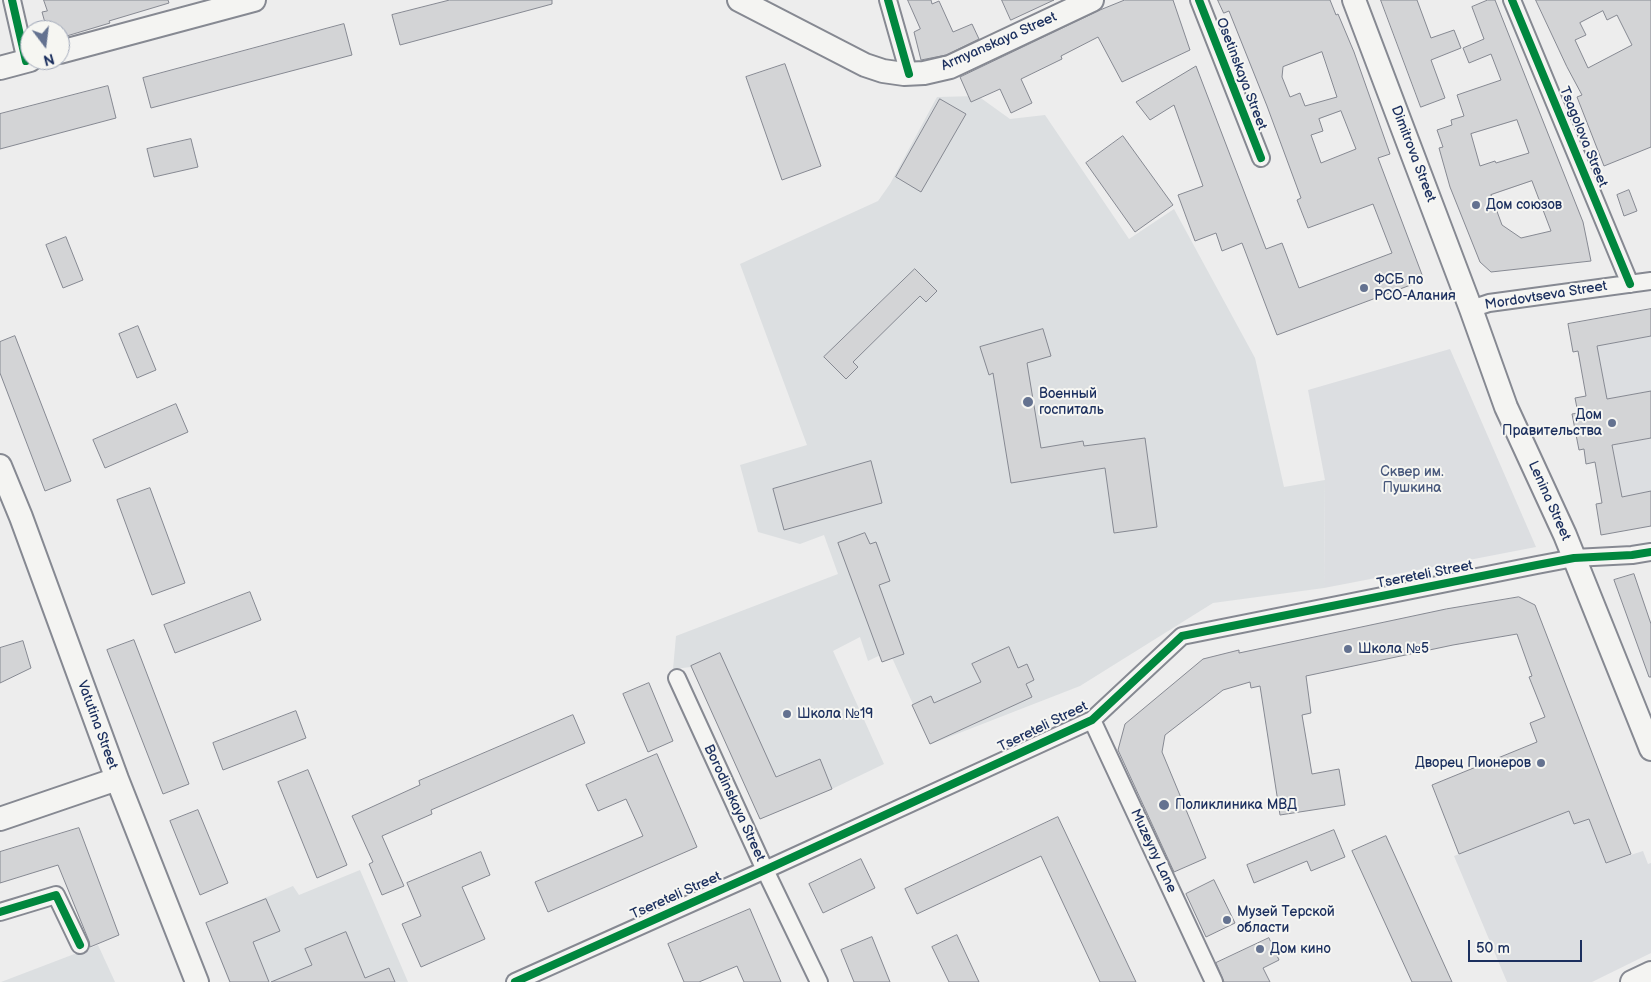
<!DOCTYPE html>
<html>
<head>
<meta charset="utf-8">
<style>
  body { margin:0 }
  #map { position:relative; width:1651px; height:982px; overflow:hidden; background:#ededed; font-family:"Balsamiq Sans",sans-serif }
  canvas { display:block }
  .north { position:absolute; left:20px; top:20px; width:50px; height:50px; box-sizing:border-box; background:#f6f6f2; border:1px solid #9ea6b7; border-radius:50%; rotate:165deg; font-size:14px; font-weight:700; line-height:20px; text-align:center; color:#1b2f5e }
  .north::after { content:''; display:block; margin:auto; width:18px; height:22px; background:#647290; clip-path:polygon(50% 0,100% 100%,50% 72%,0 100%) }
  .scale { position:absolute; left:1468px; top:940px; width:114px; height:22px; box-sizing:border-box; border:2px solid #1b2f5e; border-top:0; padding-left:6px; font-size:15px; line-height:18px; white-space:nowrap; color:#1b2f5e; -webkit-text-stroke:4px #f6f6f2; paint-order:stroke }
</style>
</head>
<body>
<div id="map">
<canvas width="1651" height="982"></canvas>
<div class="north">N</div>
<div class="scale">50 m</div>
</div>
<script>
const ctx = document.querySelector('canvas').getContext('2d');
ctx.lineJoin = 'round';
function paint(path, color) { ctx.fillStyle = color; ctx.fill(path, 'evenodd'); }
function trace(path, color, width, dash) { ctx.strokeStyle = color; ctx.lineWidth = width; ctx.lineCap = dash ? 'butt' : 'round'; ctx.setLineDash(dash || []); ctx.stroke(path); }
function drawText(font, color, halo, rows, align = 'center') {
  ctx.font = font + ' "Balsamiq Sans",sans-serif'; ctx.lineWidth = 4; ctx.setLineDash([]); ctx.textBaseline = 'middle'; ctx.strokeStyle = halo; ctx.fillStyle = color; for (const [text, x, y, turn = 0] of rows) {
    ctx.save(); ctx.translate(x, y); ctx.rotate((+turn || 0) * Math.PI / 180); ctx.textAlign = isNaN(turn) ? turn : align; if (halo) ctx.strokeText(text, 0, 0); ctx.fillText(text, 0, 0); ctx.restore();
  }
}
paint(new Path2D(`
  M 978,96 L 1010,119 L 1045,115 L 1129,239 L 1174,209 L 1255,358 L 1284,487 L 1325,480 L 1324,588 L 1213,603 L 1080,686 L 931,744 L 889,651 L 868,661 L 860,637 L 833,651 L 884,764 L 832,789 L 819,759 L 747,788 L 691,667 L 673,669 L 676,636 L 838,574 L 824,535 L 800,544 L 758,532 L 740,465 L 807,445 L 740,264 L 878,201 L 890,184 L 937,97 Z
  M 360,870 L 408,982 L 229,982 L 206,923 L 293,886 L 299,895 Z
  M 98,945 L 115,982 L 1,982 Z`), '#dcdfe1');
paint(new Path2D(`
  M 1651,336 L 1651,391 L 1607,399 L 1597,346 Z
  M 1450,349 L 1536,547 L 1324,588 L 1325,480 L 1308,390 Z
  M 1651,438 L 1651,491 L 1622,497 L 1612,445 Z
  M 1569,811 L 1574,824 L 1589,819 L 1606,863 L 1643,851 L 1648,864 L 1651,863 L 1651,953 L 1592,982 L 1507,982 L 1454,856 Z`), '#dcdee1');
const building = new Path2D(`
  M 44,0 L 168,0 L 169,3 L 109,21 L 110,23 L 60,38 L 60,30 L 47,30 L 42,12 L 47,11 Z
  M 450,0 L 552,0 L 552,4 L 400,45 L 392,15 Z
  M 908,0 L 931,0 L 932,4 L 939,1 L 953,32 L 972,24 L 979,39 L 946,55 L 921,60 L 914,32 L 920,29 Z
  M 1002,0 L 1054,0 L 1011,20 Z
  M 1125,0 L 1173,0 L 1190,50 L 1122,82 L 1098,37 L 1061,56 L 1062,59 L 1021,79 L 1032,103 L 1011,113 L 1000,89 L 971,102 L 960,77 L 1100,10 Z
  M 1218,0 L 1330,0 L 1336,15 L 1338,14 L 1354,52 L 1390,154 L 1378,158 L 1424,280 L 1277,335 L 1242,243 L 1222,251 L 1216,233 L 1195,241 L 1178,195 L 1203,186 L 1174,105 L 1150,120 L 1136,102 L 1196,66 L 1266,249 L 1282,243 L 1299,288 L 1392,253 L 1373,204 L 1308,228 L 1297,200 L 1301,198 L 1267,106 L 1229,11 L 1224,13 ZM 1322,52 L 1337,97 L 1305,106 L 1300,93 L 1290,97 L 1282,77 L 1283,67 ZM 1341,111 L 1356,149 L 1321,163 L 1311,135 L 1323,131 L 1319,119 Z
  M 1381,0 L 1417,0 L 1431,38 L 1454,30 L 1461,48 L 1431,60 L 1445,98 L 1421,107 Z
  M 1488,0 L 1495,0 L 1583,222 L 1591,261 L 1491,272 L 1480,262 L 1450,187 L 1439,148 L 1443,147 L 1437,130 L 1452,125 L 1451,120 L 1464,116 L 1457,95 L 1501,80 L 1491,54 L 1469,63 L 1463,48 L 1484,39 L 1472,7 ZM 1517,120 L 1529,153 L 1496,163 L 1495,161 L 1480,166 L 1471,134 ZM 1532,181 L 1551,231 L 1521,238 L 1502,225 L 1491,195 Z
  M 1536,0 L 1651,0 L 1651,147 L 1604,166 L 1577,97 L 1582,95 L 1567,67 ZM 1603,11 L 1607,20 L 1617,15 L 1632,45 L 1588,68 L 1575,40 L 1586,35 L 1580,23 Z
  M 344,24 L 352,55 L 151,108 L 143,78 Z
  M 785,64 L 821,166 L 782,180 L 746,77 Z
  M 108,86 L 116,118 L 0,149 L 0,114 Z
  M 940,99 L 966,114 L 921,192 L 896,177 Z
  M 1123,136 L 1173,205 L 1135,232 L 1086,163 Z
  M 191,139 L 198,167 L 154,177 L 147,149 Z
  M 1629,190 L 1637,211 L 1624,216 L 1617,195 Z
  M 66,237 L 83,280 L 63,288 L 46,245 Z
  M 915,269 L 937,291 L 926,302 L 920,296 L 853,362 L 858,367 L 846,379 L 824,357 Z
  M 1651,309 L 1651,336 L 1597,346 L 1607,399 L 1651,391 L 1651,438 L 1612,445 L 1622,497 L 1651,491 L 1651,526 L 1601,535 L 1596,504 L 1602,503 L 1595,462 L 1586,464 L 1584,449 L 1579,450 L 1572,414 L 1578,413 L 1575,398 L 1586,396 L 1578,351 L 1573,352 L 1568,324 Z
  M 138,326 L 156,370 L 137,378 L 119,334 Z
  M 1043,329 L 1051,356 L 1027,363 L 1041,448 L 1083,441 L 1084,446 L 1145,438 L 1157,527 L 1114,533 L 1105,468 L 1011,483 L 993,373 L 989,375 L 980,347 Z
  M 15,336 L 71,481 L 45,491 L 0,373 L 0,342 Z
  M 176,404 L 188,432 L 105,468 L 93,440 Z
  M 871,461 L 882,503 L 784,530 L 773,489 Z
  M 150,488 L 185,583 L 152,595 L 117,500 Z
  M 865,533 L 870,544 L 876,542 L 890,581 L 879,585 L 904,654 L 882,662 L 838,543 Z
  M 1634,574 L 1651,624 L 1651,677 L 1649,677 L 1614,580 Z
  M 250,592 L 261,620 L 175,653 L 164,625 Z
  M 1519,597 L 1535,605 L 1631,854 L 1606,863 L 1589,819 L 1574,824 L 1569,811 L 1459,854 L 1432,785 L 1537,742 L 1530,723 L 1545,717 L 1529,677 L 1532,676 L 1517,634 L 1453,645 L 1306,676 L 1311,713 L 1302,715 L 1312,774 L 1339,769 L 1345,805 L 1280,815 L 1260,686 L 1251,688 L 1250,682 L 1223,690 L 1165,735 L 1162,752 L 1206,858 L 1174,872 L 1118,750 L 1125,724 L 1203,659 L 1239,650 L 1239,653 L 1446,609 Z
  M 134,640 L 189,784 L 163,794 L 107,650 Z
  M 23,641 L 31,668 L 0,683 L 0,648 Z
  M 1009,647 L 1018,668 L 1027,664 L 1034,680 L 1026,684 L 1032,697 L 930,744 L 912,705 L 931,696 L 934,703 L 981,682 L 972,664 Z
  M 720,653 L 776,777 L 820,759 L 832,789 L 760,819 L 691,666 Z
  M 649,683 L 673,741 L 648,752 L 623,694 Z
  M 296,711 L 306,738 L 223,770 L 213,743 Z
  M 573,715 L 585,743 L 431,810 L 432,814 L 382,836 L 404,886 L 382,895 L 369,864 L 373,862 L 352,816 L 420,785 L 419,781 Z
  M 657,754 L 697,847 L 548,912 L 535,882 L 643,836 L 626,799 L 598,811 L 586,785 Z
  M 308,770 L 347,865 L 317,878 L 278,782 Z
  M 198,810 L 228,883 L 200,895 L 170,821 Z
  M 1058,817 L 1136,982 L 1100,982 L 1041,856 L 917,914 L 905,889 Z
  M 79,828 L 119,935 L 90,947 L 89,941 L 58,865 L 0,883 L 0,852 Z
  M 1334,830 L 1345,857 L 1311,871 L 1307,861 L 1254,883 L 1247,865 Z
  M 1386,836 L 1452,982 L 1412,982 L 1352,851 Z
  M 481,852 L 490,875 L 462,887 L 485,939 L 421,967 L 402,924 L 421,916 L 407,883 Z
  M 861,859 L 875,888 L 823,913 L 809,884 Z
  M 1214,880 L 1235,923 L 1206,937 L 1186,894 Z
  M 266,899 L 280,931 L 253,942 L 269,982 L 230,982 L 206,923 Z
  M 750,909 L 781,982 L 744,982 L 737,966 L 699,982 L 684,982 L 668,944 Z
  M 346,932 L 365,978 L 389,968 L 395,982 L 271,982 L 312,965 L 305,949 Z
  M 957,935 L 979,982 L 949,982 L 932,947 Z
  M 872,937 L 890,982 L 854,982 L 841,950 Z
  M 1269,938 L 1279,960 L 1263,968 L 1270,982 L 1224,982 L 1216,963 Z`);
paint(building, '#d3d4d6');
trace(building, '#868992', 1);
const street = new Path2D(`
  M 12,0 L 26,61
  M 888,0 L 909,74
  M 1199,0 L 1261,158
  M 1512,0 L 1630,284
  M 1471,309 L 1489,303 L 1651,281
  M 677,678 L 765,870 L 819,982
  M 1092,720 L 1214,982
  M 0,912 L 56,895 L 80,945
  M 515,982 L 765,870 L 1092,720 L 1182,636 L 1537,565 L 1574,558 L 1632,555 L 1651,552`);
const secondary = new Path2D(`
  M 739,0 L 865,65 L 883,71 L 904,74 L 924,73 L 950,67 L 1092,0
  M 1354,0 L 1471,309 L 1506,407 L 1565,535 L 1651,749
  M 60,52 L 254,0
  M 0,68 L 30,60
  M 0,466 L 21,517 L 117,779 L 197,982
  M 0,819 L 117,779
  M 1632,982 L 1651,973`);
trace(street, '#868992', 20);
trace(secondary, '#868992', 26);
trace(street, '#f4f4f2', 16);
trace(secondary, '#f4f4f2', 22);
trace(new Path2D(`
  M 12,0 L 26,61
  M 888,0 L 909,74
  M 1199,0 L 1261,158
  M 1512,0 L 1630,284
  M 0,912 L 56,895 L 80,945
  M 515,982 L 765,870 L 1092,720 L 1182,636 L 1537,565 L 1574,558 L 1632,555 L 1651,552`), '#00873e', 8);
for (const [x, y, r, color] of [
  [1476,205,5,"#647290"],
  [1364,288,5,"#647290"],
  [1028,402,6,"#647290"],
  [1612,423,5,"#647290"],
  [1348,649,5,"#647290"],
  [787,714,5,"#647290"],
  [1541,763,5,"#647290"],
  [1164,805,6,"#647290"],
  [1227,920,5,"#647290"],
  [1260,949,5,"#647290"]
]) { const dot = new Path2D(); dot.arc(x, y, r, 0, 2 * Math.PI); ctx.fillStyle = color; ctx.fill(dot); trace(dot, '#f6f6f2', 2); }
drawText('14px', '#1b2f5e', '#f6f6f2', [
  ["Armyanskaya Street",999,42,-24],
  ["Osetinskaya Street",1241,74,69],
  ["Tsagolova Street",1583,137,68],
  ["Dimitrova Street",1413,154,69],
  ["Mordovtseva Street",1546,296,-9],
  ["Lenina Street",1549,501,66],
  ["Tsereteli Street",1425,575,-11],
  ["Vatutina Street",97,725,70],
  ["Tsereteli Street",1043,727,-26],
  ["Borodinskaya Street",734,803,65],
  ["Muzeyny Lane",1153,851,65],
  ["Tsereteli Street",676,896,-24]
]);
drawText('14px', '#1b2f5e', '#f6f6f2', [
  ["Дом союзов",1486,205],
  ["ФСБ по",1374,280],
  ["РСО-Алания",1374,296],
  ["Военный",1039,394],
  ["госпиталь",1039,410],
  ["Дом",1602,415,"right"],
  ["Правительства",1602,431,"right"],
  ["Школа №5",1358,649],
  ["Школа №19",797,714],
  ["Дворец Пионеров",1531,763,"right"],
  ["Поликлиника МВД",1175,805],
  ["Музей Терской",1237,912],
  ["области",1237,928],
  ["Дом кино",1270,949]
], 'left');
drawText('14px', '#48587c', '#f6f6f2', [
  ["Сквер им.",1412,472],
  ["Пушкина",1412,488]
]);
</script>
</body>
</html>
